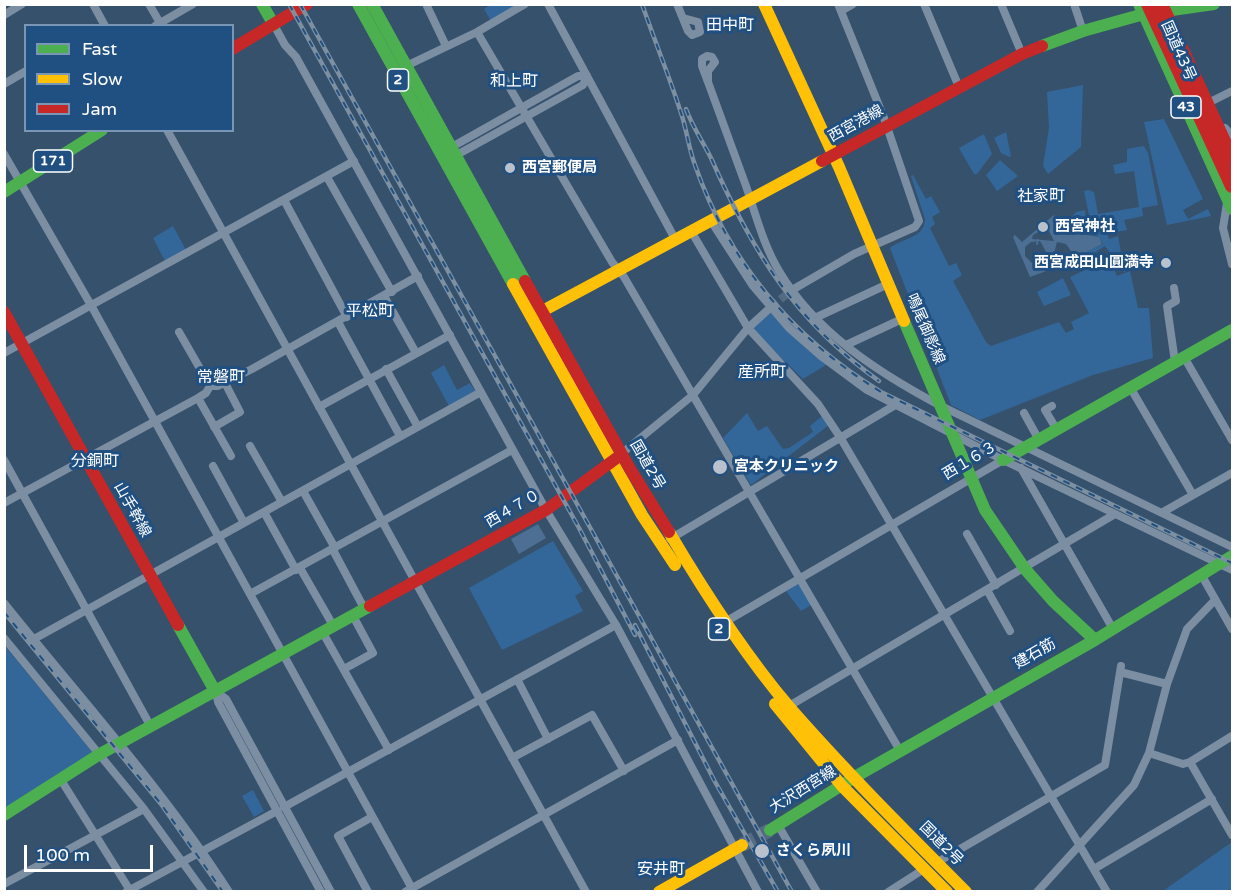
<!DOCTYPE html>
<html>
<head>
<meta charset="utf-8">
<style>
  body { margin:0 }
  #map { position:relative; width:1237px; height:896px; overflow:hidden; background:#36516c; font-family:"Varela Round",sans-serif }
  canvas { display:block }
  .frame { position:absolute; inset:0; border:6px solid #fff; pointer-events:none }
  .legend { position:absolute; left:24px; top:24px; width:210px; height:108px; box-sizing:border-box; background:#205082; border:2px solid #7996b4; margin:0; padding:8px 10px; list-style:none; font-size:18px; color:#fff }
  .legend li { display:flex; align-items:center; gap:12px; height:30px }
  .legend b { width:30px; border:2px solid #7996b4 }
  .scale { position:absolute; left:24px; top:845px; width:129px; height:27px; box-sizing:border-box; border:3px solid #fff; border-top:0; padding-left:8px; font-size:18px; line-height:21px; white-space:nowrap; color:#fff; -webkit-text-stroke:4px #205082; paint-order:stroke }
</style>
</head>
<body>
<div id="map">
<canvas width="1237" height="896"></canvas>
<div class="frame"></div>
<ul class="legend">
<li><b style="height:8px;background:#4caf50"></b>Fast</li>
<li><b style="height:8px;background:#ffc107"></b>Slow</li>
<li><b style="height:8px;background:#c62828"></b>Jam</li>
</ul>
<div class="scale">100 m</div>
</div>
<script>
const ctx = document.querySelector('canvas').getContext('2d');
ctx.lineJoin = 'round';
function paint(path, color) { ctx.fillStyle = color; ctx.fill(path, 'evenodd'); }
function trace(path, color, width, dash) { ctx.strokeStyle = color; ctx.lineWidth = width; ctx.lineCap = dash ? 'butt' : 'round'; ctx.setLineDash(dash || []); ctx.stroke(path); }
function drawText(font, color, halo, rows, align = 'center') {
  ctx.font = font + ' "Varela Round","Noto Sans JP",sans-serif'; ctx.lineWidth = 6; ctx.setLineDash([]); ctx.textBaseline = 'middle'; ctx.strokeStyle = halo; ctx.fillStyle = color; for (const [text, x, y, turn = 0] of rows) {
    ctx.save(); ctx.translate(x, y); ctx.rotate((+turn || 0) * Math.PI / 180); ctx.textAlign = isNaN(turn) ? turn : align; if (halo) ctx.strokeText(text, 0, 0); ctx.fillText(text, 0, 0); ctx.restore();
  }
}
paint(new Path2D(`
  M 490,5 L 518,5 L 491,21 L 484,9 Z
  M 1083,85 L 1081,147 L 1048,174 L 1043,166 L 1049,128 L 1047,92 Z
  M 1164,119 L 1203,199 L 1183,210 L 1188,219 L 1208,209 L 1211,216 L 1167,225 L 1144,122 Z
  M 1006,132 L 1011,156 L 1009,157 L 1001,153 L 994,138 Z
  M 984,134 L 992,154 L 977,174 L 974,174 L 959,148 Z
  M 1144,146 L 1148,153 L 1158,205 L 1142,208 L 1143,216 L 1124,220 L 1127,230 L 1116,232 L 1113,227 L 1106,230 L 1109,239 L 1118,236 L 1121,253 L 1126,253 L 1129,270 L 1124,272 L 1119,263 L 1113,267 L 1117,276 L 1130,271 L 1138,308 L 1149,308 L 1153,358 L 1093,375 L 980,420 L 951,405 L 890,248 C 902,238 925,238 925,219 L 911,176 L 913,175 L 926,199 L 931,196 L 940,212 L 932,217 L 935,224 L 930,228 L 949,266 L 956,263 L 962,275 L 953,281 L 986,342 L 991,346 L 1059,322 L 1066,333 L 1074,329 L 1071,322 L 1089,313 L 1070,277 L 1098,264 L 1111,254 L 1105,246 L 1081,261 L 1079,258 L 1064,266 L 1065,262 L 1103,244 L 1098,236 L 1064,230 L 1063,227 L 1076,212 L 1085,210 L 1086,226 L 1105,229 L 1102,223 L 1090,220 L 1084,191 L 1088,190 L 1094,192 L 1098,214 L 1139,207 L 1134,171 L 1115,174 L 1113,165 L 1127,162 L 1127,149 Z
  M 1000,160 L 1018,176 L 997,191 L 986,175 Z
  M 173,226 L 186,250 L 165,261 L 153,238 Z
  M 1063,278 L 1071,295 L 1044,306 L 1037,292 Z
  M 770,312 L 826,365 L 803,379 L 754,331 L 754,327 Z
  M 444,365 L 457,390 L 470,383 L 475,391 L 449,406 L 431,373 Z
  M 747,413 L 758,431 L 767,426 L 783,449 L 789,448 L 813,432 L 810,426 L 822,416 L 829,425 L 751,485 L 723,438 Z
  M 553,541 L 583,591 L 575,596 L 583,611 L 502,650 L 469,588 Z
  M 797,584 L 801,585 L 813,604 L 801,611 L 786,591 Z
  M 4,645 L 92,752 L 91,756 L 4,810 Z
  M 253,790 L 264,811 L 254,817 L 242,796 Z
  M 1232,842 L 1232,891 L 1163,891 L 1229,844 Z`), '#336799');
paint(new Path2D(`
  M 1054,215 L 1061,230 L 1099,237 L 1102,244 L 1060,266 L 1030,277 L 1013,237 L 1015,235 L 1022,242 ZM 1042,230 L 1049,231 L 1054,241 L 1032,239 L 1033,235 ZM 1040,241 L 1050,259 L 1032,263 L 1025,256 L 1025,247 L 1031,242 ZM 1057,242 L 1066,244 L 1071,251 L 1066,257 L 1056,261 L 1053,257 Z
  M 538,524 L 546,538 L 519,554 L 511,539 Z`), '#4d6f93');
trace(new Path2D(`
  M 1037,244 L 1038,240`), '#4d6f93', 2);
trace(new Path2D(`
  M 771,307 L 792,290`), '#546b82', 8, [8, 4]);
trace(new Path2D(`
  M 742,845 L 770,830`), '#546b82', 14, [14, 7]);
trace(new Path2D(`
  M 93,4 L 105,26
  M 149,4 L 160,23
  M 426,4 L 446,46
  M 548,4 L 675,239
  M 677,4 L 688,31 L 692,35 L 700,32 L 698,22 L 683,18
  M 924,4 L 959,87
  M 1001,4 L 1022,54
  M 1074,4 L 1083,31
  M 841,11 L 853,4
  M 4,15 L 22,4
  M 274,25 L 285,45 L 296,57 L 546,510 L 616,625 L 758,892
  M 155,26 L 193,4
  M 477,32 L 612,262 L 624,277 L 899,749
  M 707,56 L 712,57 L 715,62 L 708,71 L 708,82 L 702,66 L 702,59 Z
  M 406,66 L 477,32 L 525,4
  M 708,82 C 721,117 733,151 746,186 C 756,215 763,244 779,271 C 815,332 879,373 939,405 L 1232,547
  M 4,84 L 26,71
  M 1212,101 L 1232,91
  M 1225,128 L 1232,136
  M 167,130 L 586,892
  M 450,148 L 578,76 L 587,76
  M 4,154 L 92,307 L 414,892
  M 453,157 L 583,85 L 587,76
  M 327,177 L 392,292
  M 284,200 L 347,317
  M 1227,203 L 1223,228 L 1232,264
  M 711,221 L 753,286 L 789,328 L 821,356 L 867,390 L 1003,460 L 1232,570
  M 691,231 L 748,328 L 818,404 L 840,437 L 1107,892
  M 1174,288 L 1176,301 L 1167,306 L 1175,362
  M 792,290 L 854,254 L 915,227 L 919,221 L 884,118 L 838,4
  M 384,296 L 416,353
  M 817,317 L 888,284
  M 338,322 L 400,436
  M 179,332 L 210,386
  M 846,345 L 902,319
  M 4,353 L 354,161
  M 1184,357 L 1232,440
  M 386,369 L 418,427
  M 1130,387 L 1193,495
  M 198,398 L 231,456
  M 1052,406 L 1045,410 L 1057,430
  M 319,407 L 450,335
  M 1024,413 L 1039,440
  M 214,427 L 240,412 L 225,383
  M 250,446 L 282,502
  M 621,454 L 693,395 L 748,328 L 771,307
  M 4,460 L 151,727
  M 213,466 L 244,523
  M 1021,468 L 1113,629
  M 303,491 L 335,548
  M 4,503 L 198,398 L 206,393 L 210,386 L 218,386 L 252,369 L 418,276
  M 264,512 L 296,570
  M 1163,512 L 1232,473
  M 967,534 L 996,585
  M 670,539 L 897,404
  M 333,550 L 365,610
  M 300,568 L 334,627
  M 1202,576 L 1232,629
  M 987,590 L 1010,631
  M 250,594 L 512,450
  M 4,603 C 80,698 163,789 229,892
  M 725,622 L 1003,460
  M 323,633 L 389,750
  M 4,638 L 144,809 L 204,892
  M 34,639 L 481,392
  M 344,669 L 373,653 L 353,616
  M 1120,672 L 1167,684
  M 517,679 L 548,739
  M 215,691 L 226,699 L 331,892
  M 216,692 L 218,702 L 321,892
  M 789,706 L 1115,514
  M 1149,753 L 1183,764 L 1190,762 L 1232,835
  M 512,758 L 592,715 L 624,771
  M 1190,762 L 1232,736
  M 61,780 L 131,892
  M 284,807 L 616,625
  M 778,825 L 817,892
  M 936,863 L 1105,765 L 1121,666
  M 1094,869 L 1212,799
  M 4,884 L 144,809
  M 126,892 L 277,811
  M 368,892 L 338,836 L 372,817
  M 405,892 L 678,740
  M 888,892 L 924,869
  M 1037,892 L 1134,785 L 1149,753 L 1167,684 L 1187,629 L 1215,600`), '#7c8ea2', 8);
trace(new Path2D(`
  M 262,4 L 274,25
  M 358,4 L 513,284
  M 372,4 L 525,281
  M 1139,4 L 1232,209
  M 1042,46 L 1083,31 L 1144,14 L 1214,4
  M 4,192 L 102,130
  M 904,321 L 985,510 L 1025,569 L 1053,601 L 1095,640
  M 1003,460 L 1232,330
  M 178,625 L 215,691
  M 853,778 L 1095,640 L 1232,556
  M 4,815 L 100,754 L 370,606
  M 770,830 L 850,780`), '#4caf50', 12);
trace(new Path2D(`
  M 764,4 L 839,167 L 904,321
  M 513,284 L 642,515 L 675,565
  M 535,315 L 822,161
  M 669,532 C 705,593 744,654 790,708 C 846,772 906,832 966,892
  M 775,704 L 842,786 L 947,892
  M 659,892 L 742,845`), '#ffc107', 12);
trace(new Path2D(`
  M 232,49 L 307,4
  M 822,161 L 1022,54 L 1042,46
  M 525,281 L 630,469 L 669,532
  M 4,312 L 178,625
  M 370,606 L 546,510 L 618,457`), '#c62828', 12);
const rail = new Path2D(`
  M 289,4 L 579,528 L 635,635
  M 300,4 L 792,892
  M 642,4 C 655,42 670,78 682,116 C 687,132 689,149 695,165 C 729,263 793,338 881,392 L 1232,563
  M 686,109 C 692,126 703,142 711,158 C 752,251 795,321 879,381
  M 4,612 L 161,804 L 223,892
  M 635,625 L 714,780 L 778,892`);
trace(rail, '#7d90a2', 4.5);
trace(rail, '#205082', 2, [7]);
trace(new Path2D(`
  M 1148,4 L 1232,186
  M 1161,4 L 1232,159`), '#c62828', 14);
for (const [x, y, r, color] of [
  [510,168,6,"#b9c2cc"],
  [1043,227,6,"#b9c2cc"],
  [1166,263,6,"#b9c2cc"],
  [720,467,8,"#b9c2cc"],
  [762,851,8,"#b9c2cc"]
]) { const dot = new Path2D(); dot.arc(x, y, r, 0, 2 * Math.PI); ctx.fillStyle = color; ctx.fill(dot); trace(dot, '#205082', 2); }
for (const [x, y, w] of [
  [398,80,21],
  [1186,107,30],
  [53,161,39],
  [719,629,21]
]) { const box = new Path2D(); box.roundRect(x - w / 2, y - 11, w, 22, 4.5); ctx.fillStyle = '#205082'; ctx.fill(box); trace(box, '#fff', 1.5); }
drawText('bold 14px', '#fff', null, [
  ["2",398,80],
  ["43",1186,107],
  ["171",53,161],
  ["2",719,629]
]);
drawText('15px', '#fff', '#205082', [
  ["国道43号",1178,51,66],
  ["西宮港線",856,124,-29],
  ["鳴尾御影線",925,329,67],
  ["西１６３",970,461,-31],
  ["国道2号",647,465,60],
  ["西４７０",513,509,-30],
  ["山手幹線",132,510,61],
  ["建石筋",1035,654,-30],
  ["大沢西宮線",803,790,-32],
  ["国道2号",941,844,45]
]);
drawText('bold 15px', '#fff', '#205082', [
  ["西宮郵便局",522,168],
  ["西宮神社",1055,227],
  ["西宮成田山圓満寺",1154,263,"right"],
  ["宮本クリニック",734,467],
  ["さくら夙川",776,851]
], 'left');
drawText('16px', '#fff', '#205082', [
  ["田中町",730,26],
  ["和上町",514,82],
  ["社家町",1041,197],
  ["平松町",370,312],
  ["産所町",762,373],
  ["常磐町",221,378],
  ["分銅町",95,462],
  ["安井町",661,870]
]);
</script>
</body>
</html>
